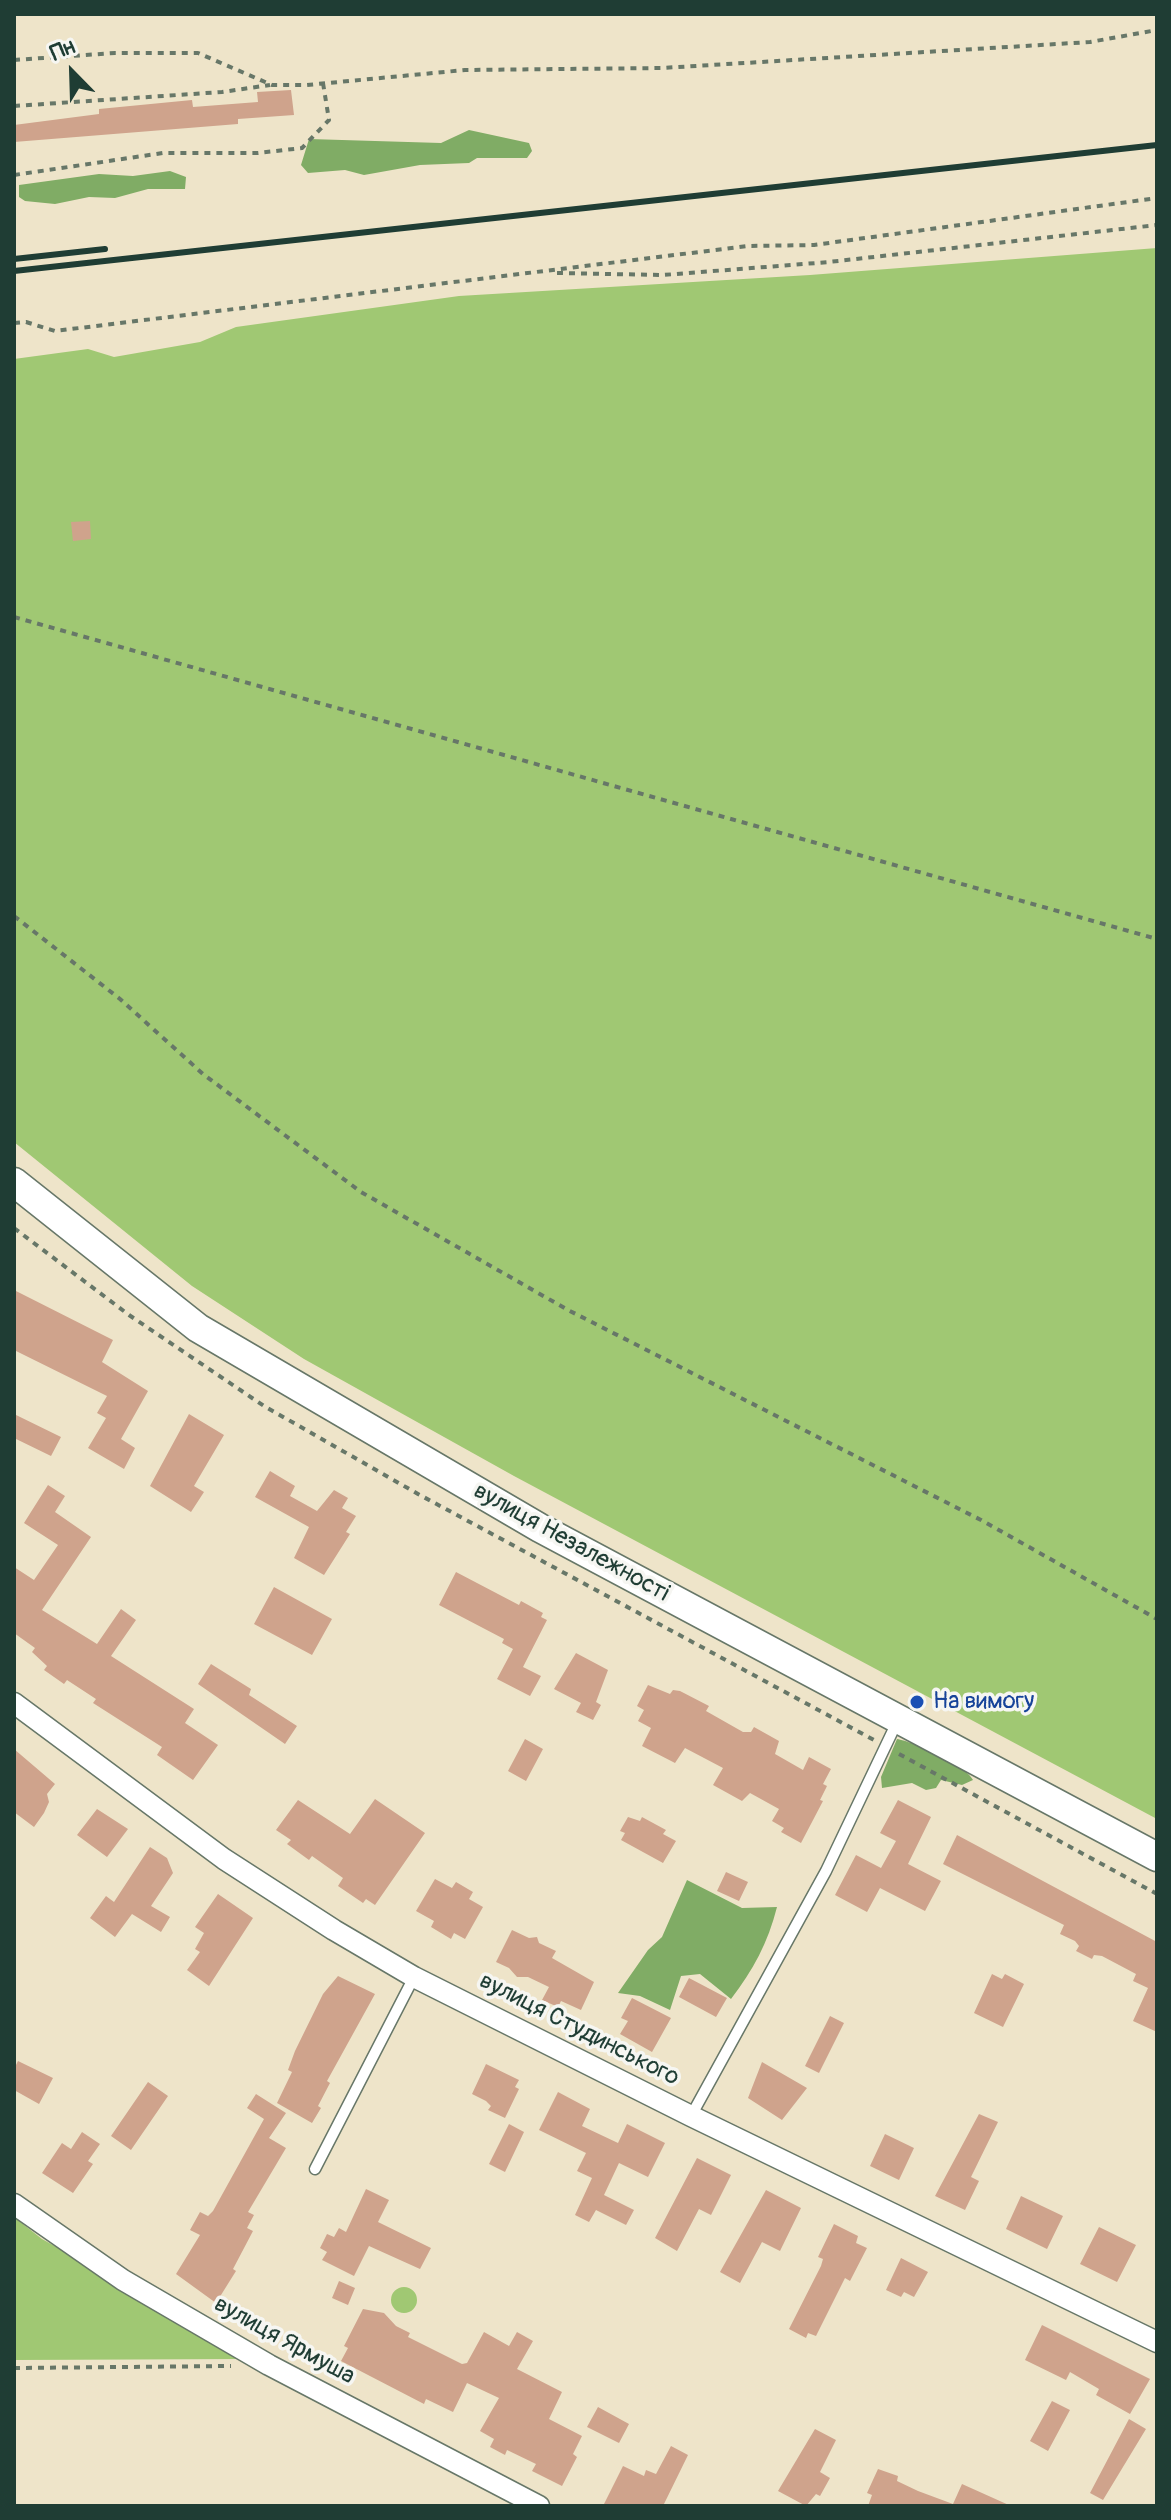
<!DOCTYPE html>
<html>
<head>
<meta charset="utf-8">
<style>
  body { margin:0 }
  #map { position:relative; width:1171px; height:2520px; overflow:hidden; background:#eee4c9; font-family:Pangolin,sans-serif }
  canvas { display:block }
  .frame { position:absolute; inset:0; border:16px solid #1f3d34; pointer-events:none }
  .north { position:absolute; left:32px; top:32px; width:80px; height:80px; -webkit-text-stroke:6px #f6f6f2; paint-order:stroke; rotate:337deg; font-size:22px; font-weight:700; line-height:32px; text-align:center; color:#1f3d34 }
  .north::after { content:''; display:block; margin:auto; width:28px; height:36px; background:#1f3d34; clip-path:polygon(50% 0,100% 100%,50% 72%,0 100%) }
</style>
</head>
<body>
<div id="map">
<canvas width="1171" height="2520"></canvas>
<div class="frame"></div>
<div class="north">Пн</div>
</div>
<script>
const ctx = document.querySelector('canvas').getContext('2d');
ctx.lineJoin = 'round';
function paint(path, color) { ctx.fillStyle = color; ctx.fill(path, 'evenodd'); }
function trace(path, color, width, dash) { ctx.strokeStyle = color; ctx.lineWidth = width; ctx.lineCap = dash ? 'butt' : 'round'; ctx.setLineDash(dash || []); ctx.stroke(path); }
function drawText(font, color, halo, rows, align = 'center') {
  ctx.font = font + ' Pangolin,sans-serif'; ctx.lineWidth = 7; ctx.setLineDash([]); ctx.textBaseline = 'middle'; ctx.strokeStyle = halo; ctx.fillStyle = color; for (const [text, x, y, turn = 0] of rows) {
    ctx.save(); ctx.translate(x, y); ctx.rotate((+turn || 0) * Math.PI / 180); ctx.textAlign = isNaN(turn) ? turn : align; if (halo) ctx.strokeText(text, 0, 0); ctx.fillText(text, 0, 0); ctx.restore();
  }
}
paint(new Path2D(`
  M 1157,248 L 1157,1819 L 514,1476 L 304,1359 L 192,1286 L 14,1142 L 14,359 L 88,349 L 114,357 L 200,342 L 236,327 L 459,296 L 810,275 Z
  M 14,2217 L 42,2239 L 242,2350 L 242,2359 L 14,2360 Z
  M391 2300a13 13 0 1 1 26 0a13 13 0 1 1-26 0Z`), '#a0c873');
paint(new Path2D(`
  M 469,130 L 529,143 L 532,151 L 527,158 L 477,158 L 469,163 L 420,165 L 364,175 L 345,170 L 308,173 L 301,165 L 309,139 L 441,143 Z
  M 170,171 L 186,177 L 185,189 L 148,189 L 115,198 L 89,197 L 55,204 L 25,201 L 19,197 L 19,185 L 99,174 L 133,176 Z
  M 897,1739 C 912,1741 968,1767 973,1780 L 962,1785 L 941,1780 L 936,1788 L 926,1790 L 912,1783 L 882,1788 L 881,1777 Z
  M 687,1880 L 742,1908 L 777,1907 C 768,1943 753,1970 731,1999 L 700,1974 L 681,1976 L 670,2010 L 640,1996 L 618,1993 L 648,1950 L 662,1937 Z`), '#80ac65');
paint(new Path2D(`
  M 291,90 L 294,115 L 238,119 L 238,124 L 14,142 L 14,125 L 99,114 L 99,109 L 192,100 L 193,107 L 258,102 L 257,92 Z
  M 90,521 L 91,539 L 73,541 L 71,522 Z
  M 14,1290 L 113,1340 L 102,1362 L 148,1391 L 121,1439 L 135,1448 L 124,1469 L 88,1448 L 106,1418 L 97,1413 L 107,1396 L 14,1350 Z
  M 14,1414 L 61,1437 L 51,1456 L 14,1438 Z
  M 189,1414 L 224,1435 L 194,1486 L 204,1492 L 191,1512 L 150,1486 Z
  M 270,1471 L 295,1486 L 290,1496 L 317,1511 L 334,1490 L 348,1498 L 342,1508 L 356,1516 L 346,1532 L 350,1534 L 324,1575 L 294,1558 L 309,1527 L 255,1497 Z
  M 48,1485 L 65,1496 L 55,1512 L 91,1537 L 42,1610 L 97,1644 L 121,1609 L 136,1620 L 111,1656 L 194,1709 L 185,1723 L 218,1745 L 193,1780 L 157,1755 L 162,1747 L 93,1703 L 96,1699 L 67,1680 L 64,1684 L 44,1670 L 47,1666 L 32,1652 L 35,1648 L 14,1633 L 14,1567 L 34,1580 L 58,1545 L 24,1523 Z
  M 456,1572 L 519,1605 L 521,1601 L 543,1613 L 541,1617 L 547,1620 L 523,1667 L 541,1676 L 530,1696 L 497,1679 L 513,1649 L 502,1643 L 504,1639 L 439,1605 Z
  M 274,1587 L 332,1619 L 312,1655 L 254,1624 Z
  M 576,1653 L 608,1670 L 596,1702 L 601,1705 L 593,1720 L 576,1712 L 581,1703 L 554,1689 Z
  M 211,1664 L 251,1689 L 249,1695 L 297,1726 L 285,1744 L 198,1684 Z
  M 648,1685 L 670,1694 L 673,1690 L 680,1691 L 709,1706 L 706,1711 L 743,1732 L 751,1732 L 754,1727 L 779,1741 L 775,1754 L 803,1770 L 809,1757 L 831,1769 L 823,1784 L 827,1786 L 820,1800 L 823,1801 L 801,1843 L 781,1832 L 784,1828 L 772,1821 L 779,1809 L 750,1793 L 742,1801 L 713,1785 L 723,1768 L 685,1748 L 675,1763 L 642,1746 L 651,1728 L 638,1721 L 644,1710 L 637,1706 Z
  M 525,1739 L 543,1749 L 526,1781 L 508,1771 Z
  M 14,1749 L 55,1784 L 47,1794 L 49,1802 L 44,1813 L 34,1827 L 14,1812 Z
  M 375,1799 L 425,1833 L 375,1905 L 366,1899 L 363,1903 L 338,1886 L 343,1878 L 312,1856 L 309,1860 L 287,1844 L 291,1840 L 276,1830 L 298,1800 L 350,1834 Z
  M 898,1800 L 931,1817 L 908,1864 L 941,1881 L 925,1911 L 880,1888 L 867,1912 L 835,1895 L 856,1855 L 881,1868 L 896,1841 L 880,1833 Z
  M 97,1809 L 128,1829 L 107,1857 L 77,1835 Z
  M 628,1817 L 640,1821 L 642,1817 L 666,1830 L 663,1834 L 676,1841 L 663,1863 L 621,1840 L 625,1833 L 620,1831 Z
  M 957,1835 L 1157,1942 L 1157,2032 L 1133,2021 L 1148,1988 L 1133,1981 L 1136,1974 L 1102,1956 L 1094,1955 L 1092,1959 L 1076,1951 L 1079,1946 L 1075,1941 L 1060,1934 L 1064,1925 L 943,1864 Z
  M 150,1847 L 167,1858 L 173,1873 L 151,1906 L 170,1917 L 161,1932 L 132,1914 L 115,1937 L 90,1918 L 106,1896 L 114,1902 Z
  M 726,1872 L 748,1882 L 739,1901 L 717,1891 Z
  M 435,1879 L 452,1888 L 456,1882 L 473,1892 L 469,1899 L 483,1907 L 465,1939 L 454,1933 L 451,1939 L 431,1927 L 434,1921 L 416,1911 Z
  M 218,1894 L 253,1918 L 209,1986 L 187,1970 L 200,1952 L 195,1949 L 204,1933 L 195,1927 Z
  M 512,1930 L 529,1938 L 537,1937 L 539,1943 L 556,1951 L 552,1958 L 594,1982 L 581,2010 L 561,2001 L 558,2007 L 542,2000 L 549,1987 L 528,1977 L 517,1977 L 509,1968 L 496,1962 Z
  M 992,1974 L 1002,1979 L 1005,1974 L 1024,1984 L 1003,2027 L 974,2013 Z
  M 338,1976 L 375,1994 L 327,2081 L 330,2083 L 318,2106 L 321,2108 L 312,2123 L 277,2103 L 292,2072 L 288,2070 L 295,2051 L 323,1994 Z
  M 689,1978 L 727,1998 L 716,2017 L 679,1997 Z
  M 632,1998 L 671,2018 L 652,2052 L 620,2034 L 628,2021 L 621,2018 Z
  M 830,2016 L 844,2023 L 819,2073 L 805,2066 Z
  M 18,2061 L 53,2078 L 39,2104 L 14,2090 L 14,2069 Z
  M 762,2062 L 807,2088 L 782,2120 L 748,2098 Z
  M 486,2064 L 519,2080 L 515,2087 L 519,2089 L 505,2118 L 488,2110 L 491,2106 L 486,2101 L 472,2094 Z
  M 148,2082 L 168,2096 L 131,2150 L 111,2136 Z
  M 558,2092 L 590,2109 L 582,2126 L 618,2143 L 627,2124 L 665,2143 L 648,2177 L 619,2163 L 604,2195 L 634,2210 L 626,2225 L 596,2210 L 589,2222 L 575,2215 L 592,2178 L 577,2171 L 586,2153 L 539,2130 Z
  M 256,2094 L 286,2113 L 269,2138 L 286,2148 L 248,2212 L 254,2215 L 247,2228 L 253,2231 L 233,2269 L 236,2271 L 216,2303 L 176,2274 L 200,2235 L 190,2230 L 200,2212 L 208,2216 L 213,2211 L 264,2119 L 247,2108 Z
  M 979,2114 L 998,2122 L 971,2177 L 979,2181 L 965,2210 L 935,2196 Z
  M 509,2124 L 524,2132 L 505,2172 L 489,2164 Z
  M 82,2132 L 100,2144 L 88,2161 L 93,2164 L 73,2193 L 42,2173 L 62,2143 L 71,2149 Z
  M 885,2134 L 914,2148 L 899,2180 L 870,2166 Z
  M 697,2158 L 731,2175 L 711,2215 L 699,2209 L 677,2251 L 655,2238 Z
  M 366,2189 L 389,2200 L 378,2222 L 431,2248 L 420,2269 L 369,2246 L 354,2276 L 322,2260 L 327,2252 L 320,2248 L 327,2234 L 334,2237 L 339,2228 L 346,2232 Z
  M 766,2190 L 801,2208 L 780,2251 L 762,2242 L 740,2283 L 720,2272 Z
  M 1021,2196 L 1063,2216 L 1047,2249 L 1006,2229 Z
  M 834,2224 L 858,2236 L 856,2243 L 867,2248 L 850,2281 L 845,2278 L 816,2336 L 808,2333 L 806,2338 L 789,2329 L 821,2266 L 823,2259 L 818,2257 Z
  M 1099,2227 L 1136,2245 L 1117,2282 L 1080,2264 Z
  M 901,2258 L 928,2272 L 914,2297 L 904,2292 L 901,2297 L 886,2290 Z
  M 339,2281 L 355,2288 L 348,2305 L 332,2298 Z
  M 363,2309 L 384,2313 L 396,2326 L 410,2333 L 408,2337 L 462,2364 L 467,2363 L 484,2332 L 509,2346 L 517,2332 L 533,2341 L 517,2369 L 562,2392 L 549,2419 L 582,2436 L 573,2454 L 577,2457 L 562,2486 L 532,2471 L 536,2464 L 507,2450 L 505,2455 L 490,2447 L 494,2439 L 480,2431 L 499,2398 L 467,2383 L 453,2412 L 426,2399 L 424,2404 L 341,2361 L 348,2348 L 344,2346 Z
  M 1042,2325 L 1150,2379 L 1130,2414 L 1096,2395 L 1099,2389 L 1070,2372 L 1066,2380 L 1025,2360 Z
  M 1052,2401 L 1070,2410 L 1048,2451 L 1030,2441 Z
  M 598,2407 L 629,2424 L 619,2443 L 587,2427 Z
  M 1129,2419 L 1146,2429 L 1103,2500 L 1090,2493 Z
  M 815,2429 L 836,2440 L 820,2472 L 830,2478 L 820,2496 L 816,2494 L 806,2506 L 778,2491 Z
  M 671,2446 L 688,2455 L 663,2506 L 603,2506 L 623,2466 L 644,2476 L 646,2470 L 656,2474 Z
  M 878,2469 L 898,2476 L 897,2481 L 918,2491 L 953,2504 L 962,2484 L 1011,2506 L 868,2506 L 872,2495 L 867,2493 Z`), '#cfa38c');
const lane = new Path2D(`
  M 691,2116 L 826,1871 L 898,1720
  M 315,2169 L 414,1977`);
const street = new Path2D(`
  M 14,1703 L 224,1859 L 334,1930 L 414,1977 L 691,2116 L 1157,2342
  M 14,2204 L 123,2280 L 269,2365 L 539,2506`);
const secondary = new Path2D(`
  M 14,1182 L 198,1328 L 540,1528 L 1157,1857`);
trace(lane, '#677768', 13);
trace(street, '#677768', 23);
trace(secondary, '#677768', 31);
trace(new Path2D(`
  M 14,60 L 115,53 L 198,53 L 272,85 L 307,85 L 465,70 L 662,68 L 1090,42 L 1157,30
  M 14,106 L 222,92 L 270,85
  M 14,175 L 163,153 L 258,153 L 302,148 L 329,120 L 323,83
  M 557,273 L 663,275 L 829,262 L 1157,225
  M 14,323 L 26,322 L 55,331 L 748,246 L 814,245 L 1157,198
  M 14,617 L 1157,939
  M 14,916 L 120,999 L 203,1074 L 361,1192 L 568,1310 L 981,1520 L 1157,1619
  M 14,1228 L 129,1315 L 264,1406 L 418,1494 L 874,1740
  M 899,1754 L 1157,1894
  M 14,2368 L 231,2366`), '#677768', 4, [6, 6]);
trace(lane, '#fff', 10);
trace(street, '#fff', 20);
trace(secondary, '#fff', 28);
trace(new Path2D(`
  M 14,259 L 105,249
  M 14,271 L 1157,145`), '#1f3d34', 6);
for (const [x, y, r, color] of [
  [917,1702,8,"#1a4fb4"]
]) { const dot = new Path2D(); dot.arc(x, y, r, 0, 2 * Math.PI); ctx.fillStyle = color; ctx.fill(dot); trace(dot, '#f6f6f2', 3); }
drawText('24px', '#1f3d34', '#f6f6f2', [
  ["вулиця Незалежності",571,1543,29],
  ["вулиця Студинського",579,2030,27],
  ["вулиця Ярмуша",284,2341,29]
]);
drawText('24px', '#164399', '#f6f6f2', [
  ["На вимогу",933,1702]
], 'left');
</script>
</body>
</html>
